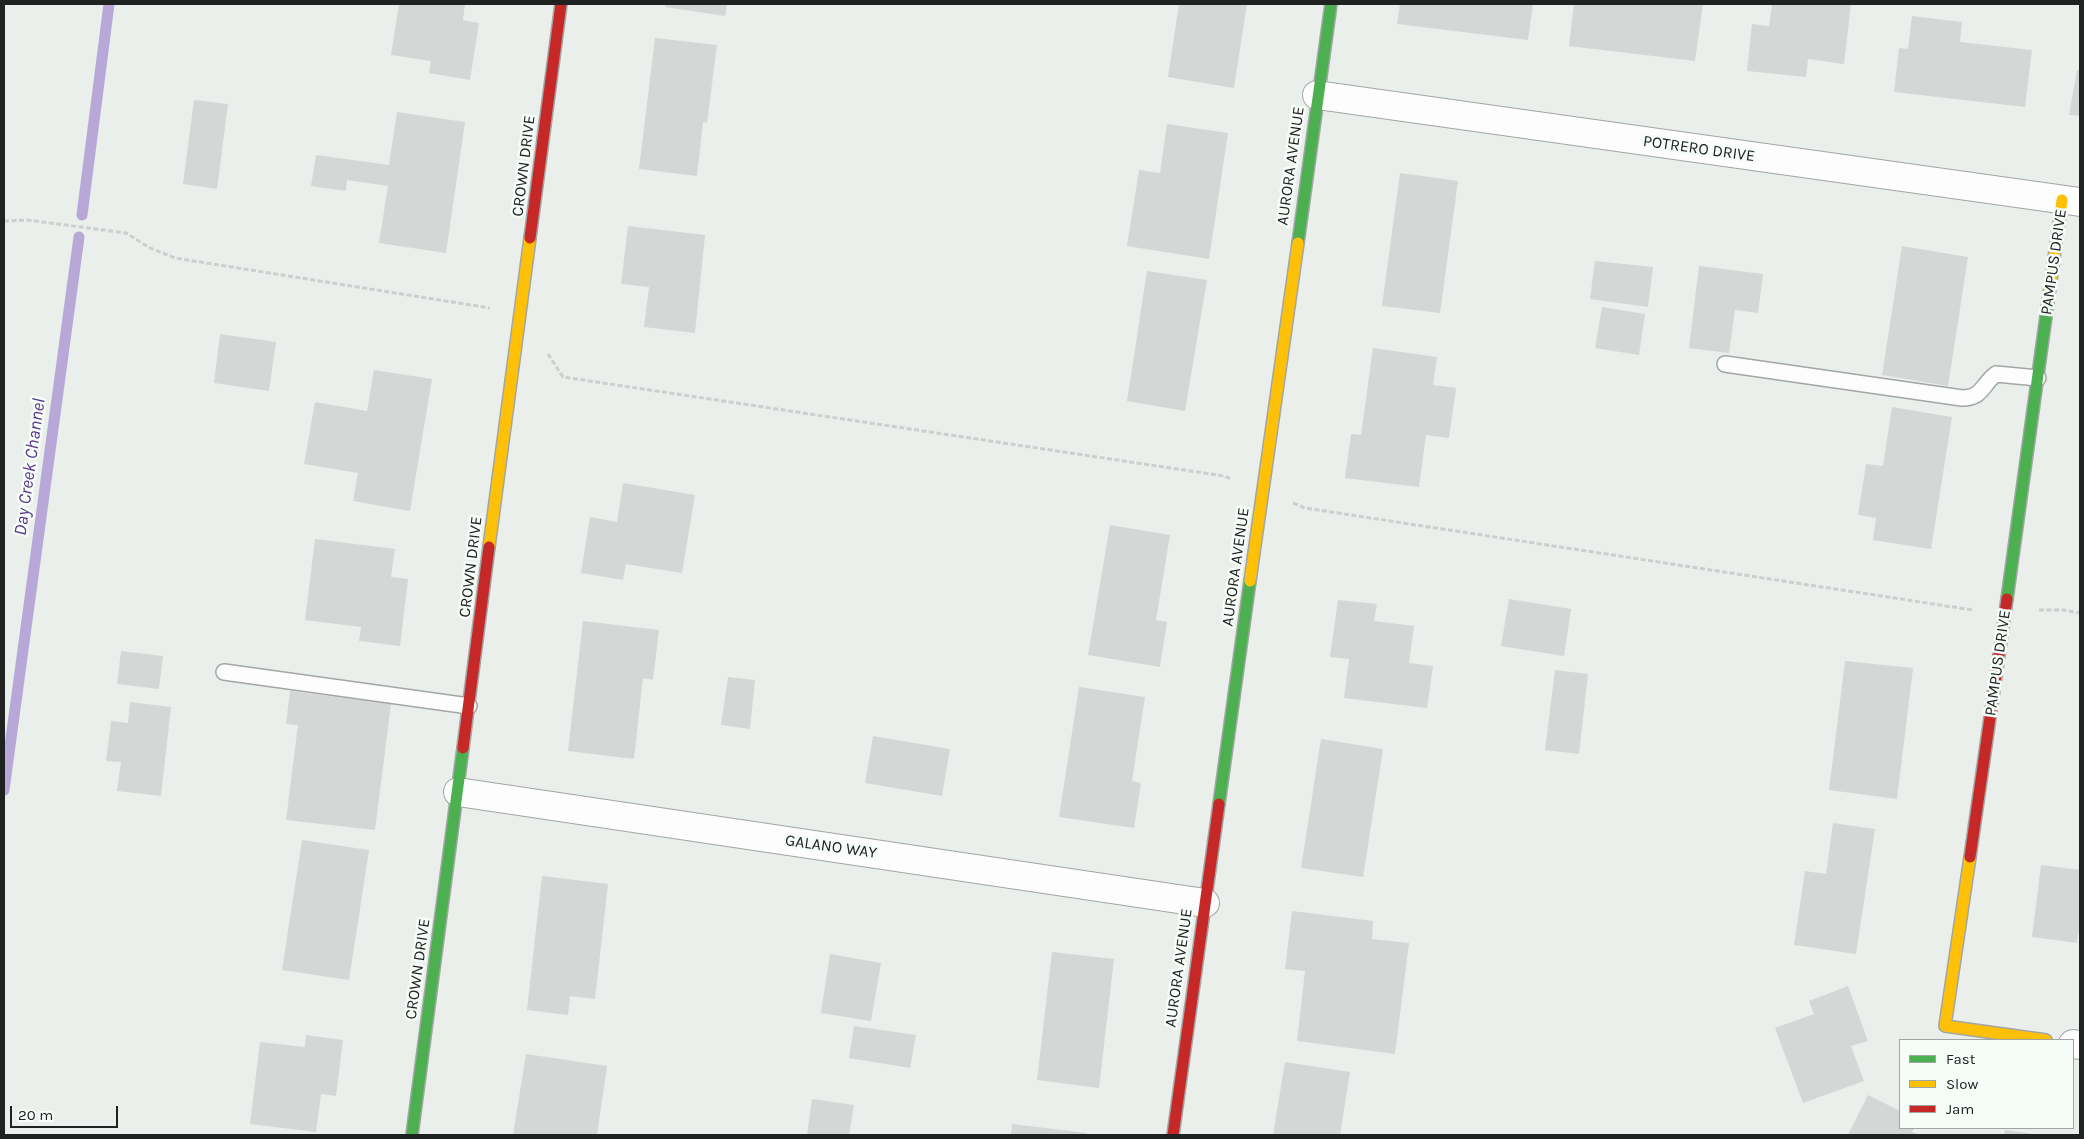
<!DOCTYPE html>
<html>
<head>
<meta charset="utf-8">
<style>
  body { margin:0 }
  #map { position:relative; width:2084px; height:1139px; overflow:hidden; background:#eaefec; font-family:Karla,sans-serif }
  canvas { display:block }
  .frame { position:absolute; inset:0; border:5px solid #202221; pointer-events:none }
  .legend { position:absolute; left:1899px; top:1039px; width:175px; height:90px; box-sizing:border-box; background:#f6fdf9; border:1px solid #a0a5a3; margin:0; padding:6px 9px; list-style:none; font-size:15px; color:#202221 }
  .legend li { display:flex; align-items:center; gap:10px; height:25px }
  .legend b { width:25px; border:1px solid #a0a5a3 }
  .scale { position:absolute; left:10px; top:1106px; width:108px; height:22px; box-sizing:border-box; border:2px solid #202221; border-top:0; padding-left:6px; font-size:15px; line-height:18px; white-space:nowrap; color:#202221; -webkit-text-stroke:4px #f6fdf9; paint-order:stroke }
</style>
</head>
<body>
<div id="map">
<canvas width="2084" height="1139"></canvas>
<div class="frame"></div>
<ul class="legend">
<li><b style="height:6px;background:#4caf50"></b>Fast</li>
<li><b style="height:6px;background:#ffc107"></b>Slow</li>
<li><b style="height:6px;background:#c62828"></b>Jam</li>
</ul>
<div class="scale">20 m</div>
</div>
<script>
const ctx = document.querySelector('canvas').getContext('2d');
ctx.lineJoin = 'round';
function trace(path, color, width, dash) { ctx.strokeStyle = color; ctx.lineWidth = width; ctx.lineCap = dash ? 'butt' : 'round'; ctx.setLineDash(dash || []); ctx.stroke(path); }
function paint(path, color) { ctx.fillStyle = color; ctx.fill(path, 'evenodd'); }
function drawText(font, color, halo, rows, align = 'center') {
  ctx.font = font + ' Karla,sans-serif'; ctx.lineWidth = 5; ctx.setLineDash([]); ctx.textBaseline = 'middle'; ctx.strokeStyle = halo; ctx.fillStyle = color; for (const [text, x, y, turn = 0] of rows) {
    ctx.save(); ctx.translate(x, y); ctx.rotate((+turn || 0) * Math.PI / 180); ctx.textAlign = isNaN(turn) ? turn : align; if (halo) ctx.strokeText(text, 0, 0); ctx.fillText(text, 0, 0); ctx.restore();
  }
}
trace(new Path2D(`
  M 82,215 L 109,4
  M 4,790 L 79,237`), '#b7a8d8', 11);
paint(new Path2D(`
  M 399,4 L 465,4 L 463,20 L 479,23 L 470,80 L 429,73 L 431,61 L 391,55 Z
  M 666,4 L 727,4 L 725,16 L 665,7 Z
  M 1179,4 L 1247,4 L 1234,88 L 1168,77 Z
  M 1400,4 L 1533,4 L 1528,40 L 1397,24 Z
  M 1574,4 L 1703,4 L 1695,61 L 1569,46 Z
  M 1772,4 L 1851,4 L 1844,64 L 1808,59 L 1806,77 L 1747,71 L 1752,24 L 1769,26 Z
  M 1912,16 L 1962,22 L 1960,42 L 2032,50 L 2025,107 L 1894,92 L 1899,48 L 1908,49 Z
  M 655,38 L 717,45 L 707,123 L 703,122 L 697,176 L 639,169 Z
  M 2077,70 L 2080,71 L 2080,116 L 2069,115 Z
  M 194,100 L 228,104 L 217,189 L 183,184 Z
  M 397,112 L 465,122 L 446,253 L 379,243 L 388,186 L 347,180 L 346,191 L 311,186 L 316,155 L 389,165 Z
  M 1167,124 L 1228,133 L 1209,259 L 1127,246 L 1139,170 L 1160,173 Z
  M 1400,173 L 1458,181 L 1440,313 L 1382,306 Z
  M 628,226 L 705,235 L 695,333 L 644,327 L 649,287 L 621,284 Z
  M 1902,246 L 1968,257 L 1948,386 L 1882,375 Z
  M 1595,261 L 1653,267 L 1648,307 L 1590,299 Z
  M 1699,266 L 1763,274 L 1758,313 L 1735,310 L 1729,353 L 1689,348 Z
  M 1147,271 L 1207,280 L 1185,411 L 1127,401 Z
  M 1602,307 L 1645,314 L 1639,355 L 1595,348 Z
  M 220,334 L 276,342 L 269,391 L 214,383 Z
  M 1373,348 L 1437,357 L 1433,385 L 1456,388 L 1449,438 L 1426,435 L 1419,487 L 1345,478 L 1351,434 L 1361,435 Z
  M 374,370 L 432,379 L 410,511 L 353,501 L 358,473 L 304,464 L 315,402 L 367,411 Z
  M 1892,407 L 1952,417 L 1931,549 L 1873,540 L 1876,518 L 1858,515 L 1866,464 L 1883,466 Z
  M 623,483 L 695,495 L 682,573 L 626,564 L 623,580 L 581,573 L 590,517 L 617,522 Z
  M 1110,525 L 1170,535 L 1156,620 L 1167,622 L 1160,667 L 1088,655 Z
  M 315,539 L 395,549 L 391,577 L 408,579 L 400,646 L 359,641 L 361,627 L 305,620 Z
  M 1509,599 L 1571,609 L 1564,656 L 1501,646 Z
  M 1338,600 L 1377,604 L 1374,621 L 1414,626 L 1409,663 L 1433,666 L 1427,708 L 1344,698 L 1349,659 L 1330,657 Z
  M 583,621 L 659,630 L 653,680 L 643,678 L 634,759 L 568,751 Z
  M 121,651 L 163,656 L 159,689 L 117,684 Z
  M 1845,661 L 1913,668 L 1897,799 L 1829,790 Z
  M 1555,670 L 1588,674 L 1579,754 L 1545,750 Z
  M 728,677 L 755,680 L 750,729 L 721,725 Z
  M 1079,687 L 1145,697 L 1132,781 L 1141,783 L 1134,828 L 1059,817 Z
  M 290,691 L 391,704 L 375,830 L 286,820 L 298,725 L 286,724 Z
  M 130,702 L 171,707 L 161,796 L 117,791 L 121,762 L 106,761 L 111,721 L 128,723 Z
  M 873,736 L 950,749 L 942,796 L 865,783 Z
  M 1321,739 L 1383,749 L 1363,877 L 1301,868 Z
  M 1833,823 L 1875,829 L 1856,954 L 1794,945 L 1805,871 L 1826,874 Z
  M 302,840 L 369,850 L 349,980 L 282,970 Z
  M 2041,865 L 2080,870 L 2080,933 L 2078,933 L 2077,943 L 2032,937 Z
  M 542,876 L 608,884 L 595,999 L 570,996 L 568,1015 L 527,1010 Z
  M 1292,911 L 1373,921 L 1372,939 L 1409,943 L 1395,1054 L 1297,1041 L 1305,971 L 1285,969 Z
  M 1052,952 L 1114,959 L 1099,1088 L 1037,1080 Z
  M 830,954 L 881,963 L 871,1021 L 821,1013 Z
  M 1848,986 L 1868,1041 L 1851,1046 L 1864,1081 L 1803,1103 L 1775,1028 L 1814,1014 L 1809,1001 Z
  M 854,1026 L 916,1035 L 910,1068 L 849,1058 Z
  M 306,1035 L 343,1040 L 336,1096 L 321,1094 L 316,1132 L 250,1124 L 260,1042 L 305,1047 Z
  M 526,1054 L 607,1066 L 597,1135 L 513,1135 Z
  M 1285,1062 L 1350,1072 L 1340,1135 L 1273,1135 Z
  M 1868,1095 L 1900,1111 L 1900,1128 L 1914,1128 L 1912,1132 L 1920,1135 L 1848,1135 Z
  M 812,1099 L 854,1105 L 849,1135 L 807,1135 Z
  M 1012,1124 L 1087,1133 L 1086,1135 L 1011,1135 Z
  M 2005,1130 L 2034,1134 L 2034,1135 L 2004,1135 Z`), '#d4d7d5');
const lane = new Path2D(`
  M 1725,364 L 1962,398 C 1983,398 1982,384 1996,374 L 2038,378
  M 224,672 L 469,706`);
const street = new Path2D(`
  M 1317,95 L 2080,202
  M 458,792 L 1205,903
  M 2073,1044 L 2080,1045`);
const fast = new Path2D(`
  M 1298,243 L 1331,4
  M 2007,599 L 2048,302
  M 1219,804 L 1250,581
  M 412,1135 L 463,748`);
const slow = new Path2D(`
  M 2048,302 L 2062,200
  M 489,547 L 530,238
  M 1250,581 L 1298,243
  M 1970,857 L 1945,1026 L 2046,1040`);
const jam = new Path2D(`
  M 530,238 L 561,4
  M 463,748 L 489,547
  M 1970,857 L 2007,599
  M 1173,1135 L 1219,804`);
trace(lane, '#a2a6a4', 18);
trace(street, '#a2a6a4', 30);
trace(fast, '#a2a6a4', 14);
trace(slow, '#a2a6a4', 14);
trace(jam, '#a2a6a4', 14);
trace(new Path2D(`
  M 4,221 L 28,220 L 126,233 L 150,248 L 175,258 L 490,308
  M 548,354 L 563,377 L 1224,476 L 1231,479
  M 1293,503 L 1305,508 L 1973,610
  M 2039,610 L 2063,610 L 2080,613`), '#cdcecd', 3, [5, 2.5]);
trace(lane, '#fcfdfc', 15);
trace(street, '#fcfdfc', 28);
trace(fast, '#4caf50', 11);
trace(slow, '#ffc107', 11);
trace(jam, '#c62828', 11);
drawText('16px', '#202221', '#f6fdf9', [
  ["POTRERO DRIVE",1699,149,8],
  ["CROWN DRIVE",524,166,-83],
  ["AURORA AVENUE",1291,166,-82],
  ["PAMPUS DRIVE",2054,262,-82],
  ["CROWN DRIVE",471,567,-83],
  ["AURORA AVENUE",1236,567,-82],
  ["PAMPUS DRIVE",1998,663,-82],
  ["GALANO WAY",831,847,8],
  ["AURORA AVENUE",1179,968,-82],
  ["CROWN DRIVE",418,969,-82]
]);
drawText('italic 18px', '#59378b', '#f6fdf9', [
  ["Day Creek Channel",30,467,-82]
]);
</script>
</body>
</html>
